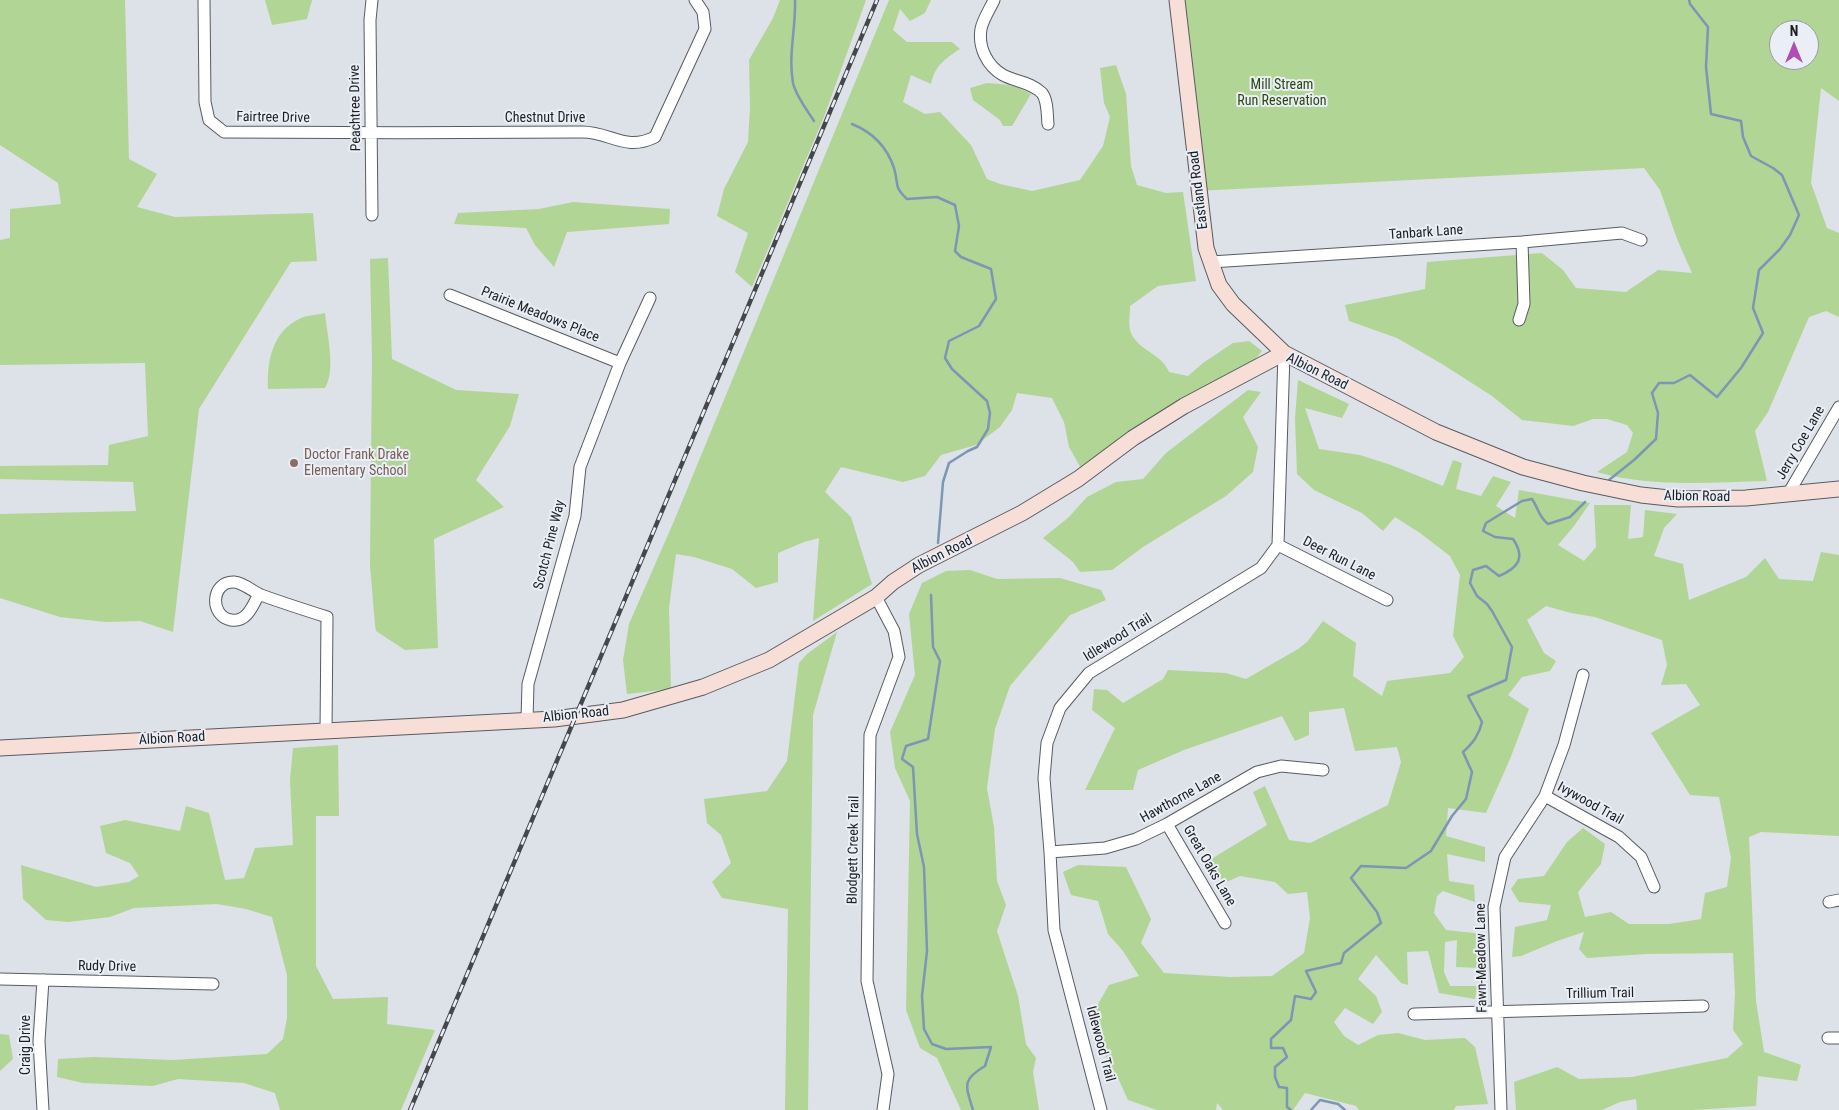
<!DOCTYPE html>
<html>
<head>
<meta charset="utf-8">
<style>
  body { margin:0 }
  #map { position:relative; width:1839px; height:1110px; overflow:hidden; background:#dde1e8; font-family:"Roboto Condensed",sans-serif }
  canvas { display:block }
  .north { position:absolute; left:1769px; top:20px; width:50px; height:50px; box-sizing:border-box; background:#eaeef6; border:1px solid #989ba1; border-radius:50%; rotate:0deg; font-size:14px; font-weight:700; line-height:20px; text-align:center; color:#1c1e21 }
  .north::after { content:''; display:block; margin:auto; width:18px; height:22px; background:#b14eb6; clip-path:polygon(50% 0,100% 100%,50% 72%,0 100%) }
</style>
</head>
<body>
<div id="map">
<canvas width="1839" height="1110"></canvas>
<div class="north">N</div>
</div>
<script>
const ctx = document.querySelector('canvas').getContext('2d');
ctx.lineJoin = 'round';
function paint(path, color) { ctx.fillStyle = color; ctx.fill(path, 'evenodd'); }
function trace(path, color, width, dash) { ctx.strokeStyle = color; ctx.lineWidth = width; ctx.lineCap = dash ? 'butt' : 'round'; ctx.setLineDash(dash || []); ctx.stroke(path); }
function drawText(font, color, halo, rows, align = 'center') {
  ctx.font = font + ' "Roboto Condensed",sans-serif'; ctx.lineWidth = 4; ctx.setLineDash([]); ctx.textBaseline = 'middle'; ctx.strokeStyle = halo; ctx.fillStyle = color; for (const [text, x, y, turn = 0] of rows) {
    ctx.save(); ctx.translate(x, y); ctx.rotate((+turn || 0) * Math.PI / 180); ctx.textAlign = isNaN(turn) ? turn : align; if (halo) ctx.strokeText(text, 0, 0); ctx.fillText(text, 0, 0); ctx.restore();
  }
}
paint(new Path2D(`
  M 0,0 L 125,0 L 129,159 L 157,174 L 137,207 L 175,217 L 313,213 L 317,261 L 291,262 L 199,409 L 173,632 L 140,621 L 106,622 L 60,617 L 0,598 L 0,514 L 136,511 L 133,482 L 0,479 L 0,466 L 108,465 L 109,445 L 148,436 L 145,363 L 0,365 L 0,240 L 10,238 L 10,209 L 61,204 L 58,183 L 0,145 Z
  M 265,0 L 312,0 L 307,19 L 272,25 Z
  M 780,0 L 866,0 L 824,117 L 752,287 L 735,272 L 748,233 L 717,216 L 724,189 L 748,142 L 750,107 L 749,60 L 773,18 Z
  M 889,0 L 931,0 L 925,13 L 910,21 L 900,9 L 893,30 L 907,42 L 952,42 L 960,49 C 945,59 935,65 931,84 L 911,75 L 903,102 L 925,114 L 940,112 L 971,145 L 987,179 L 1000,184 L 1032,191 L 1080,180 L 1103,146 L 1110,117 L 1104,103 L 1100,68 L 1116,65 L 1126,94 L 1131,166 L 1137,185 L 1166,193 L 1183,192 L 1196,281 L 1158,286 L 1130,306 C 1130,313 1128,326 1131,333 C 1139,351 1162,354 1169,372 L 1188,376 L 1203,363 L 1233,343 L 1249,341 L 1262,351 L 1252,363 L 1082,470 L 1069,447 L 1064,422 L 1052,398 L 1017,393 L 1012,410 L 1000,427 L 976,445 L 941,455 L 925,476 L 903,482 L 841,467 L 825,492 L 851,517 L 872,584 L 813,621 L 819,538 L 804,542 L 778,553 L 778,582 L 756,588 L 732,569 L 694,557 L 676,554 L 669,608 L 671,689 L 627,694 L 623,660 L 629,624 L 674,521 Z
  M 1176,0 L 1839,0 L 1839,101 L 1821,88 L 1811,183 L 1827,228 L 1839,233 L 1839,317 L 1826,311 L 1809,317 L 1768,412 L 1755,431 L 1767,481 C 1711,482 1652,488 1597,472 L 1627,452 L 1633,433 L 1627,425 L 1607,419 L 1593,419 L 1573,426 L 1522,420 L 1492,396 L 1442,364 L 1397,338 L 1349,321 L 1345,305 L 1425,289 L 1427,262 L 1542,253 L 1563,270 L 1576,288 L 1626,292 L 1658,270 L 1692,273 L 1677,239 L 1660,190 L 1644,168 L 1197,191 ZM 1779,30 L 1809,30 L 1809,60 L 1779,60 Z
  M 987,83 C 1003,84 1017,85 1031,94 L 1012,126 L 1003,126 L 1000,120 L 973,100 L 970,88 Z
  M 573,202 L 670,209 L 669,224 L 567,232 L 554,267 L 535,245 L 526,228 L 454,224 L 458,213 L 539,209 Z
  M 388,258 L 392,359 L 456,390 L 519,394 L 510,426 L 476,480 L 504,507 L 434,539 L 438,648 L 405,650 L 376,631 L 375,625 L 370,565 L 372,358 L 370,259 Z
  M 325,313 C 327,334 336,371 325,388 L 268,389 C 267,361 272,331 301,318 C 308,315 317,315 325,313 Z
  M 1298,380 L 1349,404 L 1342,418 L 1305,408 L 1319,449 L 1360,455 L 1391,465 L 1443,486 L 1453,460 L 1462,463 L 1456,489 L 1481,496 L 1493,476 L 1511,482 L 1496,506 L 1515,518 L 1519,490 L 1590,503 L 1574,526 L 1558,545 L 1584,561 L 1596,547 L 1594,505 L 1631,505 L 1628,539 L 1643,537 L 1645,510 L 1677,514 L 1664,528 L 1654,556 L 1683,564 L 1689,600 L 1746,577 L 1765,558 L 1779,579 L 1813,581 L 1821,552 L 1839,555 L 1839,836 L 1761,832 L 1749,837 L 1756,1001 L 1764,1052 L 1801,1065 L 1797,1081 L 1758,1076 L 1756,1106 L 1693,1110 L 1637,1110 L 1636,1099 L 1620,1102 L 1602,1110 L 1516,1110 L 1514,1082 L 1557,1067 L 1579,1079 L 1632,1077 L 1727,1058 L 1743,1044 L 1733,1030 L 1735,994 L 1733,953 L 1646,954 L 1587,958 L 1579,949 L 1584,932 L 1557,941 L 1521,956 L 1512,957 L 1515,927 L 1547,920 L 1551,905 L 1519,902 L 1511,889 L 1518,879 L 1544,876 L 1567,842 L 1583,828 L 1605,844 L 1601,864 L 1578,892 L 1585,917 L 1611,912 L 1629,924 L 1669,924 L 1701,919 L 1705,893 L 1727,887 L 1731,858 L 1719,797 L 1690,795 L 1651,733 L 1700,705 L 1686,684 L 1661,685 L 1667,665 L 1662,640 L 1595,617 L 1571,613 L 1546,606 L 1527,620 L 1544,653 L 1556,661 L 1550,671 L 1522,677 L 1508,695 L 1529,709 L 1510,759 L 1486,813 L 1448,808 L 1446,836 L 1485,847 L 1485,862 L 1447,854 L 1449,881 L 1474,885 L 1475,902 L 1443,891 L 1437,896 L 1434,913 L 1446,930 L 1483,934 L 1481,968 L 1456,967 L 1457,940 L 1445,942 L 1444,972 L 1450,986 L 1477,986 L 1475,999 L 1439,993 L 1428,951 L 1407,952 L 1408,985 L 1401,983 L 1376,955 L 1358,979 L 1376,996 L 1382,1012 L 1373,1024 L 1345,1008 L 1334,1022 L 1344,1036 L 1358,1045 L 1378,1035 L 1398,1033 L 1425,1040 L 1465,1038 L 1475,1047 L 1488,1104 L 1456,1106 L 1454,1110 L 1359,1110 L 1356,1106 L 1305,1093 L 1293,1110 L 1223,1110 L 1217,1103 L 1216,1110 L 1157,1110 L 1128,1100 L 1118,1078 L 1104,1053 L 1094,1011 L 1109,985 L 1139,976 L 1123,951 L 1108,934 L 1098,901 L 1071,895 L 1063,872 L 1078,865 L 1126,867 L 1151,919 L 1141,943 L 1164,973 L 1230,977 L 1272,976 L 1304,953 L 1310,918 L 1307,892 L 1288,894 L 1275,882 L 1240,876 L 1224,883 L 1208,861 L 1267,825 L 1253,792 L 1265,786 L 1289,840 L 1310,843 L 1388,805 L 1401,762 L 1397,747 L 1355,751 L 1344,708 L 1309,712 L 1309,735 L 1295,741 L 1282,716 L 1184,750 L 1138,770 L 1133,790 L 1085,790 L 1115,728 L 1092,710 L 1094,689 L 1107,690 L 1123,703 L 1163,679 L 1168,670 L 1226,673 L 1246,679 L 1298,649 L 1307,642 L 1323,621 L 1356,643 L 1353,676 L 1382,696 L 1387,681 L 1450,673 L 1464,657 L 1453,636 L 1460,575 L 1450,556 L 1420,533 L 1395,517 L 1383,531 L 1362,513 L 1314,490 L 1297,474 L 1295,418 Z
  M 1248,390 L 1261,392 L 1243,417 L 1258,447 L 1253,472 L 1226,496 L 1143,547 L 1112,570 L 1080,572 L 1073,562 L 1043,538 L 1069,517 L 1087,497 L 1116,482 L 1143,479 L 1166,453 Z
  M 970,570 L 997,579 L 1060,578 L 1101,590 L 1106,600 L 1070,615 L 1010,686 L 995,729 L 987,788 L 994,827 L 997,881 L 1006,905 L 997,931 L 1018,996 L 1026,1044 L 1036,1058 L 1033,1072 L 1039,1110 L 961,1110 L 937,1058 L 920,1048 L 906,1010 L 910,801 L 895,768 L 890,732 L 915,675 L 909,614 L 922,583 L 946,571 Z
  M 837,632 L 813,715 L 808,1110 L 785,1110 L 788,909 L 722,898 L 712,882 L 731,863 L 721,835 L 707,823 L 704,799 L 767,791 L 787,761 L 799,663 L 807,654 Z
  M 338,745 L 339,816 L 316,816 L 316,966 L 333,999 L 388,997 L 387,1024 L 435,1030 L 401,1110 L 280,1110 L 275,1093 L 244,1083 L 178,1079 L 153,1086 L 83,1083 L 57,1077 L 58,1059 L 94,1057 L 173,1060 L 267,1054 L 283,1039 L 287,1018 L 287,975 L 272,917 L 246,909 L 217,904 L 134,908 L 110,917 L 68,922 L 46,920 L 23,899 L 21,865 L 96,887 L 129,882 L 139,876 L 130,863 L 106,853 L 100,826 L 125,820 L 180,831 L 186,806 L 209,813 L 225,880 L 244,878 L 255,848 L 293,845 L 290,780 L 293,748 Z
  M 0,1034 L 9,1035 L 13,1059 L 0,1071 Z`), '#b1d594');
trace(new Path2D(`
  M 795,0 C 796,28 788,55 793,83 C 796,96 807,110 814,121
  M 852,124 C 872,132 887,147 894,168 C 899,184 893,186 907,199 L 937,197 L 955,205 L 959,226 L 955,251 L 961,257 L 991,269 L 996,299 L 979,326 L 949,341 L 945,358 L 952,369 L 987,401 L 990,413 L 988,429 L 977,447 L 968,451 L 949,463 L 943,482 L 938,543
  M 1609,480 L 1634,460 L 1656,439 L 1658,413 L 1652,393 L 1659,383 L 1674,383 L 1690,375 L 1717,397 L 1741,368 L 1763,333 L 1753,308 L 1759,270 L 1780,249 L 1790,235 L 1799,215 L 1782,175 L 1773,168 L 1751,156 L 1743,137 L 1741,121 L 1711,114 L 1706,67 L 1708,27 L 1690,4 L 1689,0
  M 931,595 L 933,647 L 940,661 L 928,739 L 906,746 L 902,759 L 913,767 L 917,834 L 924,867 L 927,951 L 922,996 L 924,1029 L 932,1044 L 946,1049 L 991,1047 L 985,1066 C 961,1080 966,1086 973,1110
  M 1291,1110 L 1287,1107 L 1287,1088 L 1279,1087 L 1275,1077 L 1275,1067 L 1287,1057 L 1283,1048 L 1271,1048 L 1271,1039 L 1291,1020 L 1295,996 L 1311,999 L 1316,992 L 1306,971 L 1341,963 L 1344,953 L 1381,923 L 1377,912 L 1351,878 L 1361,866 L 1406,868 L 1431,851 L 1452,816 L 1466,799 L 1472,772 L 1463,752 C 1473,743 1479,735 1482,722 L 1468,696 L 1506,680 L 1512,647 L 1492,611 L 1487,604 L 1477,596 L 1470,583 L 1473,570 L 1486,566 L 1499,576 C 1518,568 1526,558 1513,539 L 1495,537 L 1483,531 L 1486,523 L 1522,501 L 1532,499 C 1539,509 1538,516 1548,524 L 1570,517 L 1585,502
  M 1311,1110 L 1320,1100 L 1338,1104 L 1345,1110`), '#7c96b5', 2.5);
const street = new Path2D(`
  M 204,0 L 205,102 L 209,120 L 224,132 C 343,133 463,133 582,132 C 611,132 625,152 655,137 L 705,29 L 703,12 L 695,0
  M 994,0 C 990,9 983,19 981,29 C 978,47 987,66 1003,75 C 1016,82 1031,82 1042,93 C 1048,101 1047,115 1048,124
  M 372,215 L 370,20 L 372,0
  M 1211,262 L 1522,242 L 1622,233 L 1641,240
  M 450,295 L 620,363
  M 1519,320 L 1524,304 L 1522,242
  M 1788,494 L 1839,407
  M 1278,545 L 1387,600
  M 259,594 C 253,605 247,623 231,620 C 209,616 211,581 234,582 C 244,583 252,591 261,595 C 283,603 305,610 327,617 L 326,732
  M 876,597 L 894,631 L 899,657 L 870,735 L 867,981 L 888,1074 L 883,1110
  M 527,720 L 528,684 L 575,516 L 580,467 L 620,363 L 650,298
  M 1545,796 L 1619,837 L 1641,857 L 1654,887
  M 1167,824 L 1225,923
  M 1050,852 L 1105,848 L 1136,839 L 1167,824 L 1257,772 L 1281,766 L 1323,770
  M 1829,902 L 1839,900
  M 0,979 L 213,984
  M 43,980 L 39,1041 L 43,1110
  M 1414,1014 L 1703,1006
  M 1828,1038 L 1839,1038
  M 1101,1110 L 1054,930 L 1050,852 L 1044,778 L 1047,743 L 1060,708 L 1089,673 L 1261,568 L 1278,545 L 1284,353
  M 1501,1110 L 1494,907 L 1505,857 L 1545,796 L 1564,745 L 1583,675`);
const secondary = new Path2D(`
  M 1177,0 L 1206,248 L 1219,285 L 1233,304 L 1284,353 L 1436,432 L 1523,467 L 1583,483 L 1641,495 L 1678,499 L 1746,498 L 1839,489
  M 0,748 L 554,719 L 623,710 L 703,687 L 769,660 L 876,597 L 893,582 L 919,565 L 1022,513 L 1078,479 L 1133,438 L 1184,406 L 1284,353`);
trace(street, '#585b62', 13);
trace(secondary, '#585b62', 17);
trace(street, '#fff', 11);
trace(secondary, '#f7dfd8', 15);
const rail = new Path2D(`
  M 410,1110 L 877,0`);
trace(rail, '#45474b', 4.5);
trace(rail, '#eaeef6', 2.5, [8]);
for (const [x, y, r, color] of [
  [294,463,5,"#8d6e63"]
]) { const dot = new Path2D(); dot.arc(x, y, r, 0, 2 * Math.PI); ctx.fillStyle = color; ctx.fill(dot); trace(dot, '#eaeef6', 2); }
drawText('14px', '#2c480d', '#eaeef6', [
  ["Mill Stream",1282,85],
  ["Run Reservation",1282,101]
]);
drawText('14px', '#1c1e21', '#eaeef6', [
  ["Peachtree Drive",356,108,-91],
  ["Fairtree Drive",273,118,1],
  ["Chestnut Drive",545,118],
  ["Eastland Road",1199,190,-97],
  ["Tanbark Lane",1426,233,-4],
  ["Prairie Meadows Place",540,315,22],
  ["Albion Road",1317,372,26],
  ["Jerry Coe Lane",1801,443,-60],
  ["Albion Road",1697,497,1],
  ["Scotch Pine Way",550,545,-76],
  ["Albion Road",942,555,-27],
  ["Deer Run Lane",1339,559,27],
  ["Idlewood Trail",1118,638,-32],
  ["Albion Road",576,715,-6],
  ["Albion Road",172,739,-3],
  ["Hawthorne Lane",1181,798,-29],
  ["Ivywood Trail",1590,804,29],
  ["Blodgett Creek Trail",854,850,-89],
  ["Great Oaks Lane",1209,866,60],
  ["Fawn-Meadow Lane",1482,958,-91],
  ["Rudy Drive",107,967,1],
  ["Trillium Trail",1600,994,-1],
  ["Idlewood Trail",1100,1044,75],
  ["Craig Drive",26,1045,-90]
]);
drawText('14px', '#785e54', '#eaeef6', [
  ["Doctor Frank Drake",304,455],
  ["Elementary School",304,471]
], 'left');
</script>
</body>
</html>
